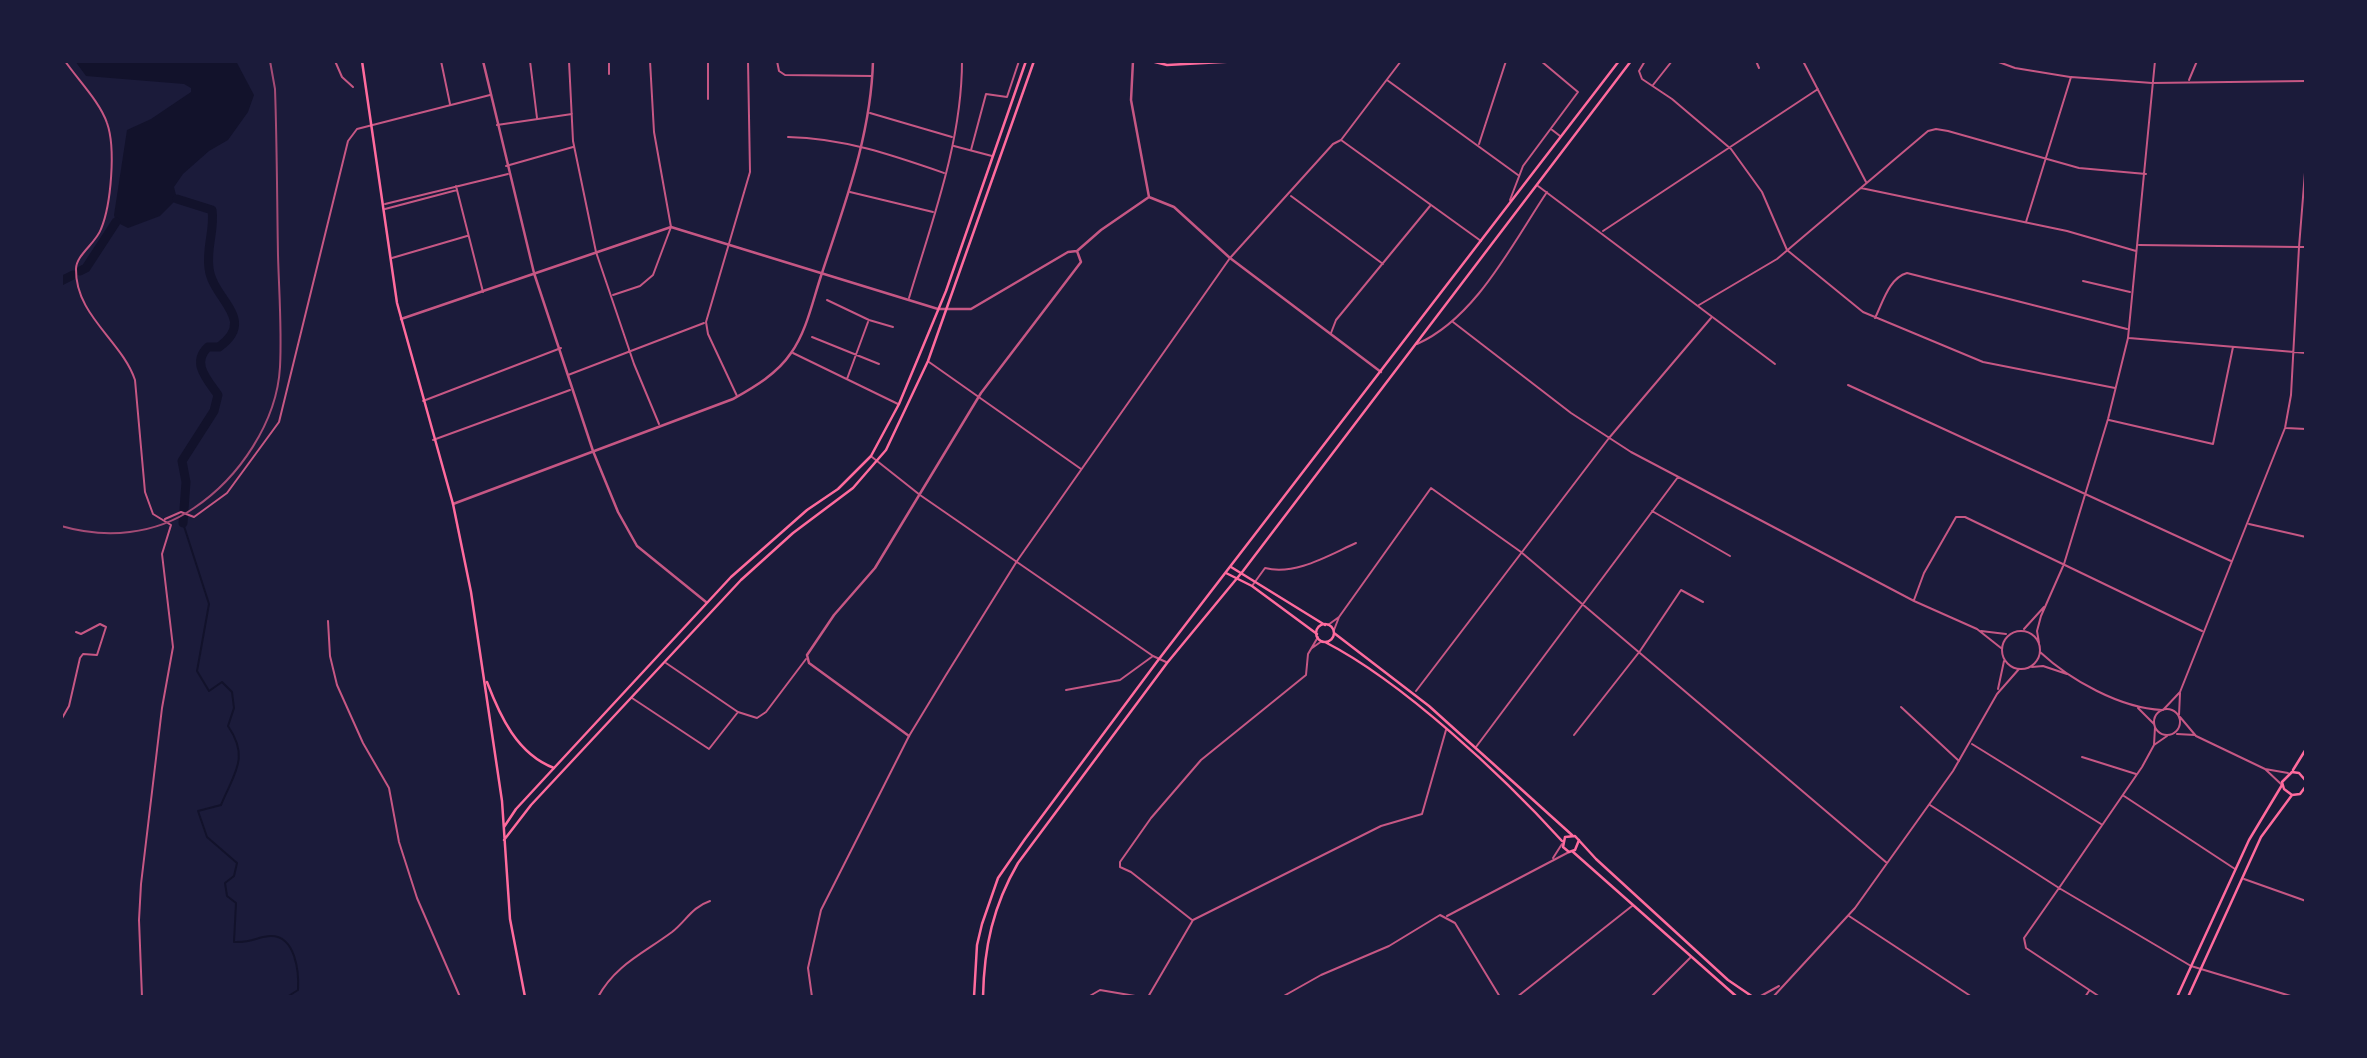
<!DOCTYPE html>
<html>
<head>
<meta charset="utf-8">
<style>
  body { margin:0 }
  #map { position:relative; width:2367px; height:1058px; overflow:hidden; background:#1b1b3a; font-family:"Work Sans",sans-serif }
  canvas { display:block }
  .frame { position:absolute; inset:0; border:63px solid #1b1b3a; pointer-events:none }
</style>
</head>
<body>
<div id="map">
<canvas width="2367" height="1058"></canvas>
<div class="frame"></div>
</div>
<script>
const ctx = document.querySelector('canvas').getContext('2d');
ctx.lineJoin = 'round';
function paint(path, color) { ctx.fillStyle = color; ctx.fill(path, 'evenodd'); }
function trace(path, color, width, dash) { ctx.strokeStyle = color; ctx.lineWidth = width; ctx.lineCap = dash ? 'butt' : 'round'; ctx.setLineDash(dash || []); ctx.stroke(path); }
paint(new Path2D(`
  M 75,61 L 236,61 L 254,95 L 248,112 L 228,140 L 209,151 L 183,174 L 174,187 L 177,199 L 160,216 L 128,228 L 116,222 L 114,215 L 127,130 L 151,119 L 191,92 L 191,88 L 184,84 L 86,76 Z`), '#12122b');
trace(new Path2D(`
  M 183,523 L 209,604 L 197,671 L 209,691 L 222,682 L 232,692 L 234,708 L 228,726 C 250,758 234,773 221,805 L 198,811 L 207,837 L 237,863 L 234,876 L 225,883 L 227,896 L 236,903 L 234,942 C 253,943 258,936 271,936 C 296,936 299,973 298,990 L 287,997`), '#12122b', 2);
trace(new Path2D(`
  M 177,199 L 212,210 C 215,230 206,247 209,268 C 212,299 258,319 219,347 L 208,347 C 191,363 207,379 218,395 L 214,411 L 182,461 L 186,482 L 183,523
  M 80,271 L 86,268 L 116,222
  M 61,281 L 73,275`), '#12122b', 9);
trace(new Path2D(`
  M 335,61 L 342,77 L 353,87`), '#c65784', 2);
trace(new Path2D(`
  M 65,61 C 78,80 100,102 107,123 C 116,148 111,205 101,229 C 96,243 76,255 76,269 C 75,315 122,341 135,380 L 145,492 L 153,514 L 171,525 L 162,554 L 173,647 L 162,708 L 141,884 L 139,920 L 142,997
  M 441,61 L 450,104
  M 530,61 L 537,118
  M 569,61 L 573,141 L 596,252 L 634,364 L 659,424
  M 708,61 L 708,99
  M 777,61 L 779,71 L 785,75 L 872,76
  M 1645,61 L 1639,71 L 1642,79 L 1672,99 L 1731,149 L 1762,192 L 1787,250 L 1863,312 L 1983,362 L 2115,388
  M 1756,61 L 1759,68
  M 1803,61 L 1866,182
  M 1996,61 L 2015,68 L 2070,77
  M 2268,61 L 2279,61
  M 609,74 L 609,61
  M 1387,80 L 1518,175
  M 2189,80 L 2197,61
  M 1653,85 L 1672,61
  M 870,113 L 952,137
  M 497,125 L 572,114
  M 1551,129 L 1560,136
  M 788,137 C 843,138 892,155 944,173
  M 1341,140 L 1481,241
  M 1479,144 L 1506,61
  M 954,146 L 992,156
  M 971,150 L 986,94 L 1007,97 L 1019,61
  M 506,166 L 573,147
  M 456,186 L 483,292
  M 1538,186 L 1775,364
  M 1861,188 L 2067,231 L 2136,251
  M 850,192 L 933,212
  M 1291,196 L 1383,264
  M 1510,200 L 1523,166 L 1578,92 L 1541,61
  M 385,204 L 508,174
  M 385,209 L 457,190
  M 2026,222 L 2071,77 L 2152,83 L 2306,81
  M 1603,231 L 1818,89
  M 2139,245 L 2299,247 L 2306,160
  M 392,258 L 467,236
  M 2083,281 L 2130,292
  M 613,295 L 640,286 L 653,275 L 671,227 L 654,132 L 650,61
  M 909,298 C 932,221 962,142 962,61
  M 827,300 L 869,320 L 893,327
  M 1699,305 L 1777,259 L 1928,131 L 1936,129 L 1948,131 L 2079,168 L 2146,174
  M 1875,318 C 1883,302 1889,278 1907,273 L 2127,329
  M 1453,322 L 1571,413 L 1631,452 L 1914,601 L 1977,629 L 2001,648
  M 1331,333 L 1336,320 L 1430,206
  M 812,337 L 879,364
  M 2129,338 L 2306,353
  M 1417,344 C 1476,318 1512,244 1547,192
  M 793,353 L 898,404
  M 929,362 L 1081,469
  M 568,375 L 704,323
  M 847,379 L 868,322
  M 1848,385 L 2231,561
  M 737,396 L 708,334 L 706,322 L 750,172 L 748,61
  M 423,401 L 561,348
  M 2109,420 L 2213,444 L 2233,347
  M 2286,428 L 2306,429
  M 433,440 L 570,390
  M 872,457 L 920,495 L 1153,656
  M 1652,511 L 1730,556
  M 165,519 L 181,512 L 194,517 L 227,493 L 279,422 L 348,141 L 357,129 L 490,95
  M 2249,524 L 2306,537
  M 1252,586 L 1265,568 C 1295,576 1329,555 1356,543
  M 1914,600 L 1924,573 L 1956,517 L 1965,517 L 2202,631
  M 1339,617 L 1431,488 L 1521,552 L 1887,863
  M 328,621 L 330,656 L 337,685 L 363,743 L 389,788 L 399,842 L 417,898 L 460,997
  M 1328,625 L 1339,617 L 1334,630
  M 2024,629 L 2044,607
  M2002 650a19 19 0 1 1 38 0a19 19 0 1 1-38 0Z
  M 1981,631 L 2006,634
  M 2039,643 L 2037,631 L 2041,616 L 2064,564 L 2108,419 L 2128,338 L 2155,61
  M 1312,648 L 1322,641
  M 2040,652 C 2070,680 2120,708 2162,710
  M 666,663 L 738,712 L 757,718 L 766,712 L 806,659
  M 2032,667 L 2043,666 L 2067,674
  M 1998,689 L 2004,661
  M 1066,690 L 1120,680 L 1153,656 L 1166,662
  M 1416,691 L 1609,438 L 1711,318
  M 632,698 L 709,749 L 738,712
  M 1901,707 L 1959,761
  M 2138,708 L 2154,724
  M2154 722a13 13 0 1 1 26 0a13 13 0 1 1-26 0Z
  M 2163,710 L 2180,692 L 2285,428 L 2291,395 L 2299,247 L 2306,247
  M 2179,715 L 2180,693
  M 2180,717 L 2196,736 L 2265,769
  M 61,720 L 69,706 L 80,658 L 83,654 L 97,655 L 106,627 L 100,624 L 81,634 L 76,632
  M 2155,727 L 2154,745 L 2142,767 L 2059,888 L 2191,966 L 2294,997
  M 2177,734 L 2195,735
  M 1574,735 L 1640,651 L 1681,590 L 1703,602
  M 1972,744 L 2101,824
  M 2154,745 L 2167,736
  M 1476,747 L 1678,477
  M 2082,757 L 2136,774
  M 2282,785 L 2265,769 L 2288,773
  M 2124,796 L 2235,869
  M 1930,805 L 2059,888 L 2024,938 L 2026,948 L 2100,997
  M 1553,858 L 1562,844
  M 2244,879 L 2306,901
  M 1447,916 L 1569,852
  M 1849,916 L 1972,997
  M 1192,920 L 1131,872 L 1120,867 L 1120,862 L 1151,818 L 1201,760 L 1306,675 L 1308,654 L 1318,637
  M 598,997 C 615,965 644,953 672,932 C 686,921 692,907 710,901
  M 812,997 L 808,968 L 821,910 L 909,736 L 946,675 L 1017,561 L 1230,258 L 1333,144 L 1341,140 L 1401,61
  M 1088,997 L 1100,990 L 1141,997
  M 1148,997 L 1193,920 L 1381,826 L 1422,814 L 1446,730
  M 1282,997 L 1321,975 L 1389,946 L 1440,915 L 1455,923 L 1500,997
  M 1517,997 L 1632,906
  M 1651,997 L 1690,958
  M 1759,997 L 1779,986
  M 1773,997 L 1855,908 L 1953,771 L 1997,694 L 2019,669
  M 2085,997 L 2089,991`), '#c65784', 2);
trace(new Path2D(`
  M 483,61 L 534,273 L 593,451 L 618,512 L 637,546 L 706,602
  M 1133,61 L 1131,100 L 1149,197 L 1174,207 L 1230,258 L 1381,372
  M 1077,251 L 1101,230 L 1149,197
  M 401,319 L 671,227 L 938,309 L 971,309 L 1068,252 L 1077,251 L 1081,262 L 981,393 L 875,568 L 834,615 L 807,655 L 809,663 L 909,736
  M 453,504 L 733,399 C 754,387 777,374 791,353 C 807,331 813,299 822,273 C 845,203 871,135 873,61`), '#c65784', 2.5);
trace(new Path2D(`
  M 362,61 L 397,303 L 453,504 L 471,592 L 502,801 L 510,919 L 525,997
  M 1151,61 L 1167,65 L 1241,61
  M 1231,567 L 1325,625
  M 1226,573 L 1252,586 L 1317,634
  M1316 633a9 9 0 1 1 18 0a9 9 0 1 1-18 0Z
  M 1334,633 L 1429,706 L 1572,835
  M 1325,642 C 1403,682 1503,776 1562,841
  M 487,682 C 500,716 517,754 554,768
  M 2293,770 L 2306,749
  M 2306,781 L 2299,773 L 2292,772 L 2282,782 L 2284,789 L 2292,795 L 2300,794 L 2306,786
  M 504,827 L 516,809 L 731,577 L 807,510 L 838,489 L 871,456 L 899,404 L 946,291 L 1026,61
  M 504,840 L 531,805 L 741,580 L 793,533 L 853,488 L 886,450 L 928,361 L 1034,61
  M 1579,840 L 1575,850 L 1569,852 L 1563,847 L 1565,837 L 1575,836 L 1596,859 L 1728,980 L 1753,997
  M 1572,851 L 1737,997
  M 974,997 L 977,945 L 982,924 L 998,878 L 1025,839 L 1159,659 L 1619,61
  M 983,997 C 984,947 993,906 1018,863 L 1167,663 L 1243,571 L 1631,61
  M 2177,997 L 2249,840 L 2282,785
  M 2188,997 L 2261,837 L 2292,795`), '#ff6b9d', 2.5);
trace(new Path2D(`
  M 61,526 C 106,539 155,535 194,508 C 239,478 277,422 280,367 C 282,330 279,292 278,255 C 277,200 277,144 275,89 L 270,61`), '#a44b75', 2);
</script>
</body>
</html>
